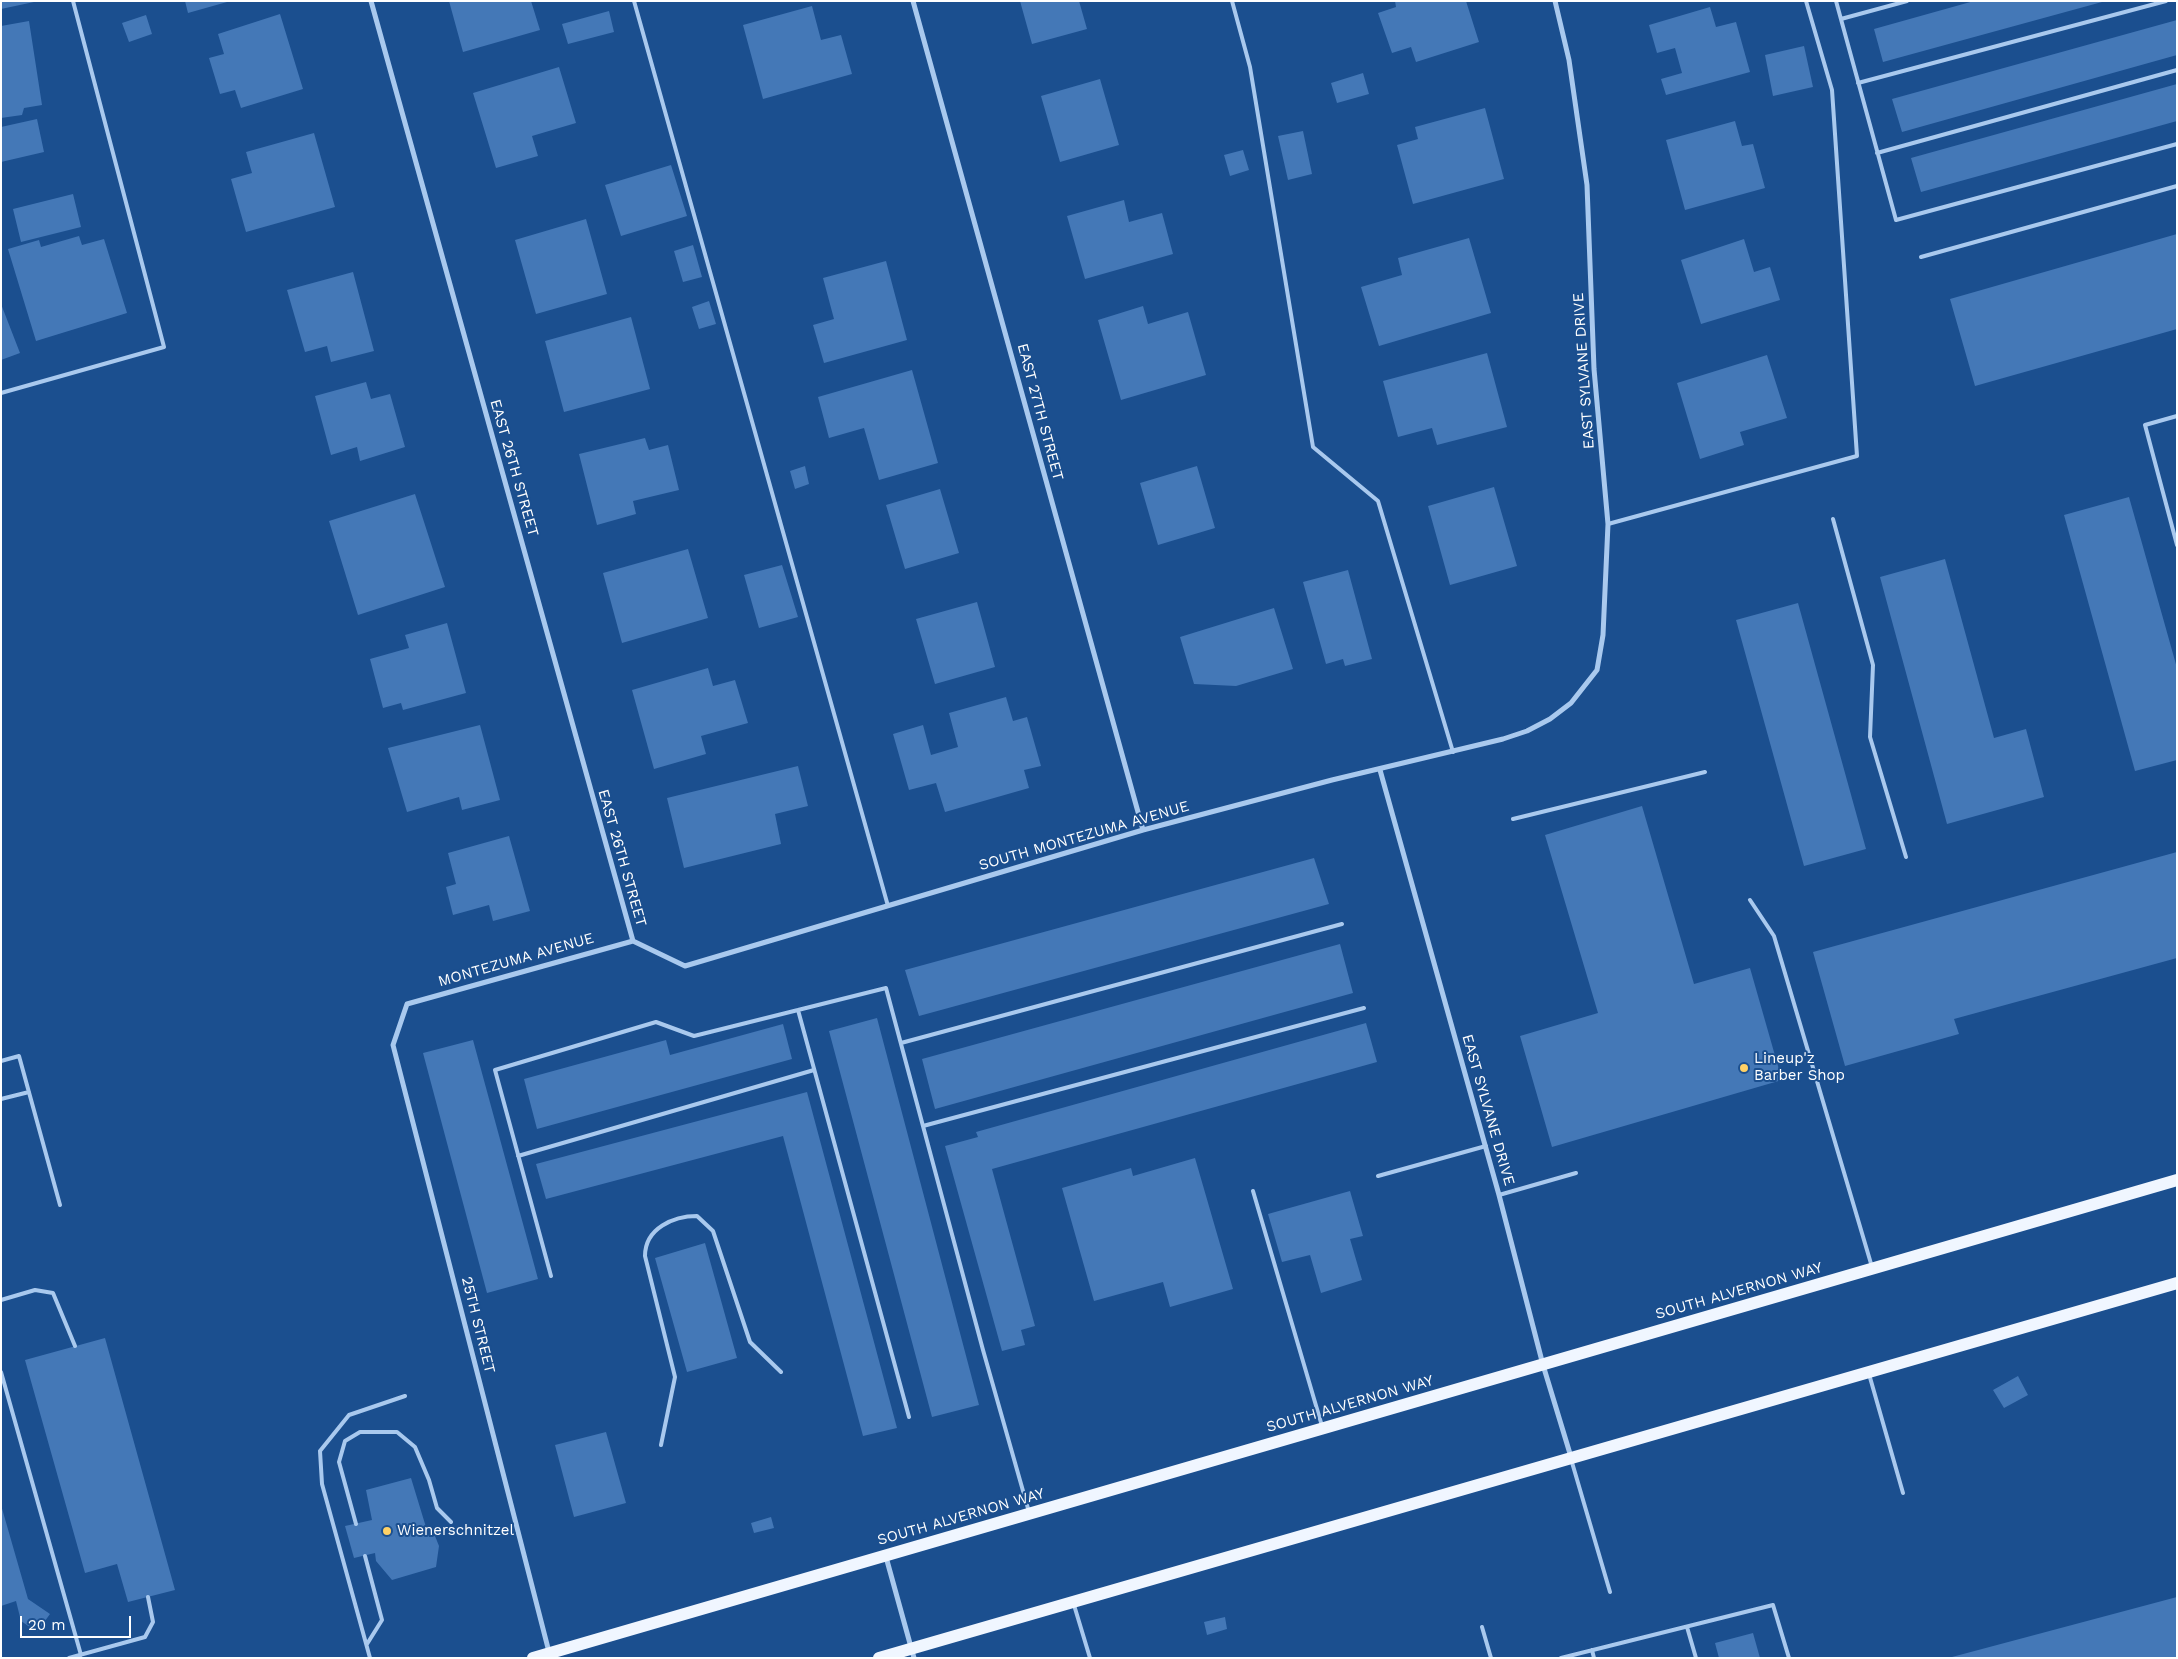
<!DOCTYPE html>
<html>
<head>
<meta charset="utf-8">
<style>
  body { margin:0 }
  #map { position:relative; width:2178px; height:1659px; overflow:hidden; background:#1b4f8f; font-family:"Work Sans",sans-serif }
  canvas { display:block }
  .frame { position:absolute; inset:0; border:2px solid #fff; pointer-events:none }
  .scale { position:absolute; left:20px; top:1616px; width:111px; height:22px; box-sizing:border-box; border:2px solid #fff; border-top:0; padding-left:6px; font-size:15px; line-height:18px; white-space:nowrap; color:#fff; -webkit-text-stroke:4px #1b4f8f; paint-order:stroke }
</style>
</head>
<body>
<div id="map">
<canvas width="2178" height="1659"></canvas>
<div class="frame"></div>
<div class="scale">20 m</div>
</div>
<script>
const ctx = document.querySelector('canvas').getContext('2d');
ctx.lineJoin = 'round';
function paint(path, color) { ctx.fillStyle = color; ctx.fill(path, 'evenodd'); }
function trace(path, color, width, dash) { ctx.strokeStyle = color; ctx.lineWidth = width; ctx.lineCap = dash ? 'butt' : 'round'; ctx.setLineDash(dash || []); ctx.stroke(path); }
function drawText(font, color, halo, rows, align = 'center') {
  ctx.font = font + ' "Work Sans",sans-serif'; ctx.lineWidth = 4; ctx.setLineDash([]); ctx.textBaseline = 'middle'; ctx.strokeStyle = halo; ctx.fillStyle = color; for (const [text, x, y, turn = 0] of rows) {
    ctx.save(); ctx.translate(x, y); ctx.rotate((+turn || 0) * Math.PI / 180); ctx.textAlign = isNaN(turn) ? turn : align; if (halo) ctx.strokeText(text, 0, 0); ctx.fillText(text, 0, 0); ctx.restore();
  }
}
paint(new Path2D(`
  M 1,1 L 34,1 L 34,2 L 1,9 Z
  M 185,1 L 227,1 L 227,2 L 188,13 Z
  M 449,1 L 531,1 L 540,30 L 463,52 Z
  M 1020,1 L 1079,1 L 1087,29 L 1032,44 Z
  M 1395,1 L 1466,1 L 1479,42 L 1416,62 L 1411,47 L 1392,53 L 1378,13 L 1396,7 Z
  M 1974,1 L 2102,1 L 2102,2 L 1883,62 L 1874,29 Z
  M 812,6 L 821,40 L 841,35 L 852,74 L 763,99 L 743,25 Z
  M 1710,7 L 1716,27 L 1736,22 L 1750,72 L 1666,95 L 1661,79 L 1682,73 L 1675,48 L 1657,53 L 1649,25 Z
  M 609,11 L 614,32 L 568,44 L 562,24 Z
  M 280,14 L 303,89 L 241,108 L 235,90 L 220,94 L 209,58 L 224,54 L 218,34 Z
  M 146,15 L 152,34 L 129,42 L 122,23 Z
  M 2177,20 L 2177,55 L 1902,132 L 1892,99 Z
  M 29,21 L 42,105 L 24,108 L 22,115 L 1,118 L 1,26 Z
  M 1804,46 L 1813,87 L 1773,96 L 1765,55 Z
  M 559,67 L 576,123 L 532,136 L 538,156 L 496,168 L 473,93 Z
  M 1363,73 L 1369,94 L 1337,103 L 1331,83 Z
  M 1100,79 L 1119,145 L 1060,162 L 1041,96 Z
  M 2177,84 L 2177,121 L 1921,192 L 1911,158 Z
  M 1485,108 L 1504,179 L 1413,204 L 1397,145 L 1418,139 L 1415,127 Z
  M 37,119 L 44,152 L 1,162 L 1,127 Z
  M 1735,121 L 1742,146 L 1753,144 L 1765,188 L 1685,210 L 1666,140 Z
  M 1303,131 L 1312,174 L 1288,180 L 1278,136 Z
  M 314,133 L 335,207 L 246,232 L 231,179 L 252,173 L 246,152 Z
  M 1243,150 L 1249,170 L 1230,176 L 1224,155 Z
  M 671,165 L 687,216 L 621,236 L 605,185 Z
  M 73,194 L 81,227 L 21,242 L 13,209 Z
  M 1124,200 L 1129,222 L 1162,213 L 1173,254 L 1085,279 L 1067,216 Z
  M 586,219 L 607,294 L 536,314 L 515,240 Z
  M 2177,234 L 2177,329 L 1975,386 L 1950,299 Z
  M 79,236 L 82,245 L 104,239 L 127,313 L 36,341 L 8,249 L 39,240 L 41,247 Z
  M 1469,238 L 1491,313 L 1379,346 L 1361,287 L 1402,275 L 1398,258 Z
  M 1744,239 L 1754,272 L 1770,267 L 1780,300 L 1701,324 L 1681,260 Z
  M 693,245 L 702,277 L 683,282 L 674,251 Z
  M 886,261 L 907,340 L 824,363 L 813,325 L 834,319 L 823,278 Z
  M 353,272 L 374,351 L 331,362 L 327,346 L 305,352 L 287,290 Z
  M 709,301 L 716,324 L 699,329 L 692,307 Z
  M 1,304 L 20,353 L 1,360 Z
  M 1143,306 L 1148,324 L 1188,312 L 1206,375 L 1121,400 L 1098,320 Z
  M 631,317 L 650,389 L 564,412 L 545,341 Z
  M 1487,353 L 1507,427 L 1437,445 L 1432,428 L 1398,437 L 1383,381 Z
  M 1767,355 L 1787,418 L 1740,432 L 1744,445 L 1700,459 L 1677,383 Z
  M 912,370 L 938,463 L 879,480 L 864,428 L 829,438 L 818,397 Z
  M 366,382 L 371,399 L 390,394 L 405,447 L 360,461 L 357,447 L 331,455 L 315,396 Z
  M 645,438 L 649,450 L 668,445 L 679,490 L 633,501 L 636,514 L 597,525 L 579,454 Z
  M 805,466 L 809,484 L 795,489 L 790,471 Z
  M 1197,466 L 1215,528 L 1158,545 L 1140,483 Z
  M 1494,487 L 1517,566 L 1450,585 L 1428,506 Z
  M 940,489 L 959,553 L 905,569 L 886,505 Z
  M 415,494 L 445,587 L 358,615 L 329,521 Z
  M 2129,497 L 2177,668 L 2177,760 L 2135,771 L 2064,515 Z
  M 688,549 L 708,618 L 622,643 L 603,573 Z
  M 1945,559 L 1994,738 L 2026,729 L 2044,797 L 1947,824 L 1880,577 Z
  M 782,565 L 798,617 L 759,628 L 744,575 Z
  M 1348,570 L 1372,659 L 1345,666 L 1343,659 L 1326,664 L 1303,582 Z
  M 977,602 L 995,667 L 935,684 L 916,619 Z
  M 1798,603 L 1866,849 L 1804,866 L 1736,620 Z
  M 1274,608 L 1293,669 L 1236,686 L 1194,684 L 1180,637 Z
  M 447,623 L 466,693 L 403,710 L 401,703 L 383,708 L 370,659 L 409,648 L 405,635 Z
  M 708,668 L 713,686 L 735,680 L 748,723 L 701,736 L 706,754 L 654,769 L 632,690 Z
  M 1006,697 L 1013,721 L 1027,717 L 1041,766 L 1024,770 L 1029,788 L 945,812 L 936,783 L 909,790 L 893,734 L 923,725 L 931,755 L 958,747 L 949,713 Z
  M 480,725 L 500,800 L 462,810 L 459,797 L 407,812 L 388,748 Z
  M 798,766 L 808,806 L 775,814 L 781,844 L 684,868 L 667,798 Z
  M 1642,806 L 1694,984 L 1750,968 L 1782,1080 L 1552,1147 L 1520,1036 L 1598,1013 L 1545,835 Z
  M 509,836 L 530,911 L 493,921 L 489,905 L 453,915 L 446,887 L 456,884 L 448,853 Z
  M 2177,852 L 2177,958 L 1954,1019 L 1959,1034 L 1845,1066 L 1813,952 Z
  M 1314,858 L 1329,904 L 919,1016 L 905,970 Z
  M 1340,944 L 1353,993 L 935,1109 L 922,1059 Z
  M 877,1018 L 979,1405 L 932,1417 L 829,1031 Z
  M 1366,1023 L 1377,1062 L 992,1169 L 1035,1326 L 1021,1330 L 1025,1345 L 1002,1351 L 945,1146 L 978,1137 L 976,1132 Z
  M 783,1024 L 792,1059 L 537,1129 L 524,1079 L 666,1040 L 670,1055 Z
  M 473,1040 L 538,1279 L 487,1293 L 423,1053 Z
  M 807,1092 L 897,1428 L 863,1436 L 783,1136 L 546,1199 L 536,1164 Z
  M 1195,1158 L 1233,1289 L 1170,1307 L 1163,1282 L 1094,1301 L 1062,1188 L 1131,1168 L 1133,1176 Z
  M 1350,1191 L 1363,1236 L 1350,1239 L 1362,1280 L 1321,1293 L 1310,1255 L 1282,1262 L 1268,1214 Z
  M 705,1243 L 737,1358 L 687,1372 L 655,1258 Z
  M 105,1338 L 175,1590 L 128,1602 L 117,1564 L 85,1573 L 25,1360 Z
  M 2018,1376 L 2028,1395 L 2004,1408 L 1993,1390 Z
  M 606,1432 L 626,1503 L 574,1517 L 555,1445 Z
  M 411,1478 L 429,1537 L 435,1536 L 439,1546 L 436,1567 L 392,1580 L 376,1561 L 375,1553 L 354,1558 L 345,1526 L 372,1520 L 366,1490 Z
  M 1,1505 L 28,1599 L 50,1614 L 37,1632 L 21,1621 L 16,1601 L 1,1606 Z
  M 771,1517 L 774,1528 L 754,1533 L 751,1523 Z
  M 2177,1597 L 2177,1658 L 1952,1658 L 1952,1657 Z
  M 1225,1617 L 1227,1629 L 1207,1635 L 1204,1622 Z
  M 1753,1633 L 1760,1658 L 1719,1658 L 1715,1643 Z`), '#4478b7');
trace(new Path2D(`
  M 634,1 L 888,906
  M 1232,1 L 1250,67 L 1313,447 L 1378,501 L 1453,752
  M 1836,1 L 1896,220 L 2177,144
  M 1841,19 L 1907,1
  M 1858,83 L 2166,1
  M 1877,153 L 2177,70
  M 1921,257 L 2177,186
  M 1,393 L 164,347 L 73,1
  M 2177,416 L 2145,425 L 2177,545
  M 1833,519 L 1873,665 L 1870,737 L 1906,857
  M 1608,524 L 1857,456 L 1832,90 L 1806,1
  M 1513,819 L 1705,772
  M 1750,900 L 1774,936 L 1872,1267
  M 798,1010 L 909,1417
  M 901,1043 L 1342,924
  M 1,1061 L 19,1056 L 60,1205
  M 1,1099 L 29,1092
  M 923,1126 L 1364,1008
  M 518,1156 L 814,1070
  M 1378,1176 L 1486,1146
  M 1253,1191 L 1322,1426
  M 1499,1195 L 1576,1173
  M 551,1276 L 495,1070 L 656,1022 L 694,1036 L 886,988 L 983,1350 L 1029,1512
  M 1,1300 L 35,1290 L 53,1293 L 75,1346
  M 1,1372 L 81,1655
  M 1869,1374 L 1903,1493
  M 661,1445 L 675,1377 L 645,1256 C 645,1228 674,1216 697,1216 L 713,1231 L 750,1342 L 781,1372
  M 1571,1459 L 1610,1592
  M 356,1524 L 339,1462 L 345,1441 L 360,1432 L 397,1432 L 415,1447 L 429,1480 L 437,1508 L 451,1522
  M 365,1556 L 382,1620 L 367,1644
  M 1074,1605 L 1090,1658
  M 1482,1627 L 1491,1658
  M 1687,1627 L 1696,1658
  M 1592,1650 L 1594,1658
  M 69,1658 L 145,1637 L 153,1622 L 148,1597
  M 370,1658 L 322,1484 L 320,1451 L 349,1415 L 405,1396
  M 1561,1658 L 1773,1605 L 1789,1658`), '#a9c9ee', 4);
trace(new Path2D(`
  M 371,1 L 633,941
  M 913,1 L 1143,830
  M 1380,770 L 1499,1195 L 1543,1365 L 1571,1457
  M 633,941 L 685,966 L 1143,830 L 1332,780 L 1503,739 L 1527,731 L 1550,719 L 1571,703 L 1597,670 L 1603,635 L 1608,524 L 1594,369 L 1587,185 L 1569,60 L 1555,1
  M 886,1557 L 914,1658
  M 549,1652 L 393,1045 L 407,1004 L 633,941`), '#a9c9ee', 5);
trace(new Path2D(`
  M 533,1658 L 2177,1180
  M 879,1658 L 2177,1283`), '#f0f6ff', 12);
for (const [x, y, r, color] of [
  [1744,1068,5,"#ffd166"],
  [387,1531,5,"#ffd166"]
]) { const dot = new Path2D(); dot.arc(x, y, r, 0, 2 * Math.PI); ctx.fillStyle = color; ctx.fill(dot); trace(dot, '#1b4f8f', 2); }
drawText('15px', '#fff', '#1b4f8f', [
  ["EAST SYLVANE DRIVE",1584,371,-94],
  ["EAST 27TH STREET",1040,412,75],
  ["EAST 26TH STREET",514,468,74],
  ["SOUTH MONTEZUMA AVENUE",1084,836,-16],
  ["EAST 26TH STREET",622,858,74],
  ["MONTEZUMA AVENUE",516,960,-16],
  ["EAST SYLVANE DRIVE",1488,1110,74],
  ["SOUTH ALVERNON WAY",1739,1291,-16],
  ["25TH STREET",478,1325,76],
  ["SOUTH ALVERNON WAY",1350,1404,-16],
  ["SOUTH ALVERNON WAY",961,1517,-16]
]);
drawText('15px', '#fff', '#1b4f8f', [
  ["Lineup'z",1754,1059],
  ["Barber Shop",1754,1076],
  ["Wienerschnitzel",397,1531]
], 'left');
</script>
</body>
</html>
